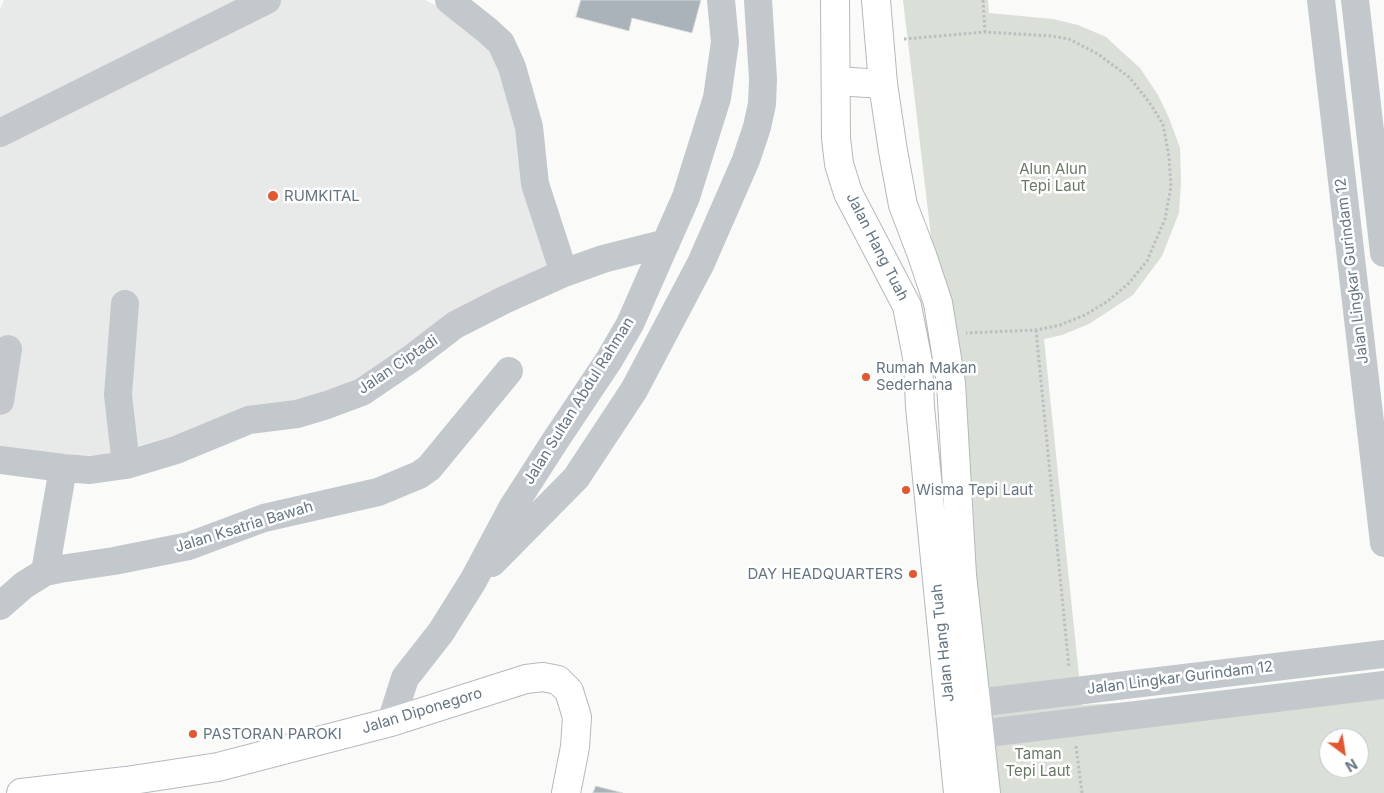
<!DOCTYPE html>
<html>
<head>
<meta charset="utf-8">
<style>
  body { margin:0 }
  #map { position:relative; width:1384px; height:793px; overflow:hidden; background:#fafaf8; font-family:Inter,sans-serif }
  canvas { display:block }
  .north { position:absolute; left:1319px; top:728px; width:50px; height:50px; box-sizing:border-box; background:#fff; border:1px solid #c1c8cd; border-radius:50%; rotate:149deg; font-size:14px; font-weight:700; line-height:20px; text-align:center; color:#657683 }
  .north::after { content:''; display:block; margin:auto; width:18px; height:22px; background:#e4572e; clip-path:polygon(50% 0,100% 100%,50% 72%,0 100%) }
</style>
</head>
<body>
<div id="map">
<canvas width="1384" height="793"></canvas>
<div class="north">N</div>
</div>
<script>
const ctx = document.querySelector('canvas').getContext('2d');
ctx.lineJoin = 'round';
function paint(path, color) { ctx.fillStyle = color; ctx.fill(path, 'evenodd'); }
function trace(path, color, width, dash) { ctx.strokeStyle = color; ctx.lineWidth = width; ctx.lineCap = dash ? 'butt' : 'round'; ctx.setLineDash(dash || []); ctx.stroke(path); }
function drawText(font, color, halo, rows, align = 'center') {
  ctx.font = font + ' Inter,sans-serif'; ctx.lineWidth = 5; ctx.setLineDash([]); ctx.textBaseline = 'middle'; ctx.strokeStyle = halo; ctx.fillStyle = color; for (const [text, x, y, turn = 0] of rows) {
    ctx.save(); ctx.translate(x, y); ctx.rotate((+turn || 0) * Math.PI / 180); ctx.textAlign = isNaN(turn) ? turn : align; if (halo) ctx.strokeText(text, 0, 0); ctx.fillText(text, 0, 0); ctx.restore();
  }
}
paint(new Path2D(`
  M 4,0 L 425,0 L 449,12 L 498,45 L 563,265 L 368,379 L 104,456 L 0,452 L 0,9 Z`), '#e8e9e9');
paint(new Path2D(`
  M 903,0 L 988,0 L 989,13 L 1053,19 L 1078,25 L 1106,37 L 1140,68 L 1158,95 L 1169,118 L 1180,148 L 1181,181 L 1179,213 L 1162,256 L 1133,295 L 1089,324 L 1062,335 L 1044,339 L 1082,705 L 1384,688 L 1384,793 L 997,793 ZM 1329,738 L 1359,738 L 1359,768 L 1329,768 Z`), '#dadfd7');
const building = new Path2D(`
  M 581,0 L 701,0 L 692,33 L 632,18 L 629,31 L 576,17 Z
  M 596,786 L 623,793 L 593,793 Z`);
paint(building, '#aab3b9');
trace(building, '#dcdcda', 1);
const major = new Path2D(`
  M 836,81 L 883,84
  M 21,793 L 126,781 L 218,767 L 391,722 L 526,679 L 543,677 L 558,680 L 569,691 L 577,717 L 575,747 L 566,793`);
const highway = new Path2D(`
  M 835,0 L 836,138 L 839,164 L 848,193 L 907,306 L 918,362 L 920,407 L 958,793
  M 876,0 L 883,84 L 893,151 L 903,205 L 922,255 L 938,303 L 951,383 L 962,575 L 986,793`);
trace(major, '#b5babe', 30);
trace(highway, '#b4b9bd', 30);
trace(new Path2D(`
  M 983,0 L 985,32
  M 904,39 L 985,32 L 1051,36 L 1069,39 L 1098,54 L 1129,77 L 1149,102 L 1163,124 L 1169,157 L 1171,187 L 1165,219 L 1147,261 L 1129,283 L 1108,301 L 1085,315 L 1060,325 L 1036,330 L 966,333
  M 1036,330 L 1069,668
  M 1076,746 L 1082,793`), '#bbbfc2', 3, [2.5, 2.5]);
trace(new Path2D(`
  M 449,0 L 488,31 L 501,43 L 512,67 L 529,127 L 535,184 L 564,273
  M 1321,0 L 1384,543
  M 1355,0 L 1384,253
  M 0,133 L 267,0
  M 125,304 L 118,395 L 126,465
  M 0,401 L 8,349
  M 0,460 L 63,468 L 90,470 L 126,465 L 176,450 L 249,420 L 297,414 L 327,405 L 362,392 L 412,358 L 455,325 L 504,300 L 564,273 L 603,259 L 666,243
  M 492,563 L 576,478 L 634,390 L 701,263 L 746,160 L 757,127 L 762,104 L 763,79 L 758,0
  M 45,572 L 63,468
  M 0,606 L 24,585 L 45,572 L 60,569 L 114,561 L 189,546 L 264,518 L 378,492 L 419,475 L 429,468 L 509,371
  M 976,703 L 1384,654
  M 391,722 L 405,678 L 441,632 L 473,581 L 512,508 L 555,441 L 609,360 L 630,324 L 686,197 L 717,98 L 725,42 L 721,0
  M 979,734 L 1384,685`), '#c3c8cc', 28);
trace(major, '#fff', 28);
trace(highway, '#fff', 28);
for (const [x, y, r, color] of [
  [273,196,6,"#e4572e"],
  [866,377,5,"#e4572e"],
  [906,490,5,"#e4572e"],
  [913,574,5,"#e4572e"],
  [193,734,5,"#e4572e"]
]) { const dot = new Path2D(); dot.arc(x, y, r, 0, 2 * Math.PI); ctx.fillStyle = color; ctx.fill(dot); trace(dot, '#fff', 2); }
drawText('15px', '#687a64', '#fff', [
  ["Alun Alun",1053,169],
  ["Tepi Laut",1053,186],
  ["Taman",1038,754],
  ["Tepi Laut",1038,771]
]);
drawText('15px', '#657683', '#fff', [
  ["RUMKITAL",284,196],
  ["Rumah Makan",876,368],
  ["Sederhana",876,385],
  ["Wisma Tepi Laut",916,490],
  ["DAY HEADQUARTERS",903,574,"right"],
  ["PASTORAN PAROKI",203,734]
], 'left');
drawText('15px', '#657683', '#fff', [
  ["Jalan Hang Tuah",877,247,63],
  ["Jalan Lingkar Gurindam 12",1352,271,-97],
  ["Jalan Ciptadi",398,365,-34],
  ["Jalan Sultan Abdul Rahman",579,401,-58],
  ["Jalan Ksatria Bawah",244,527,-17],
  ["Jalan Hang Tuah",943,643,-96],
  ["Jalan Lingkar Gurindam 12",1180,678,-7],
  ["Jalan Diponegoro",422,711,-17]
]);
</script>
</body>
</html>
